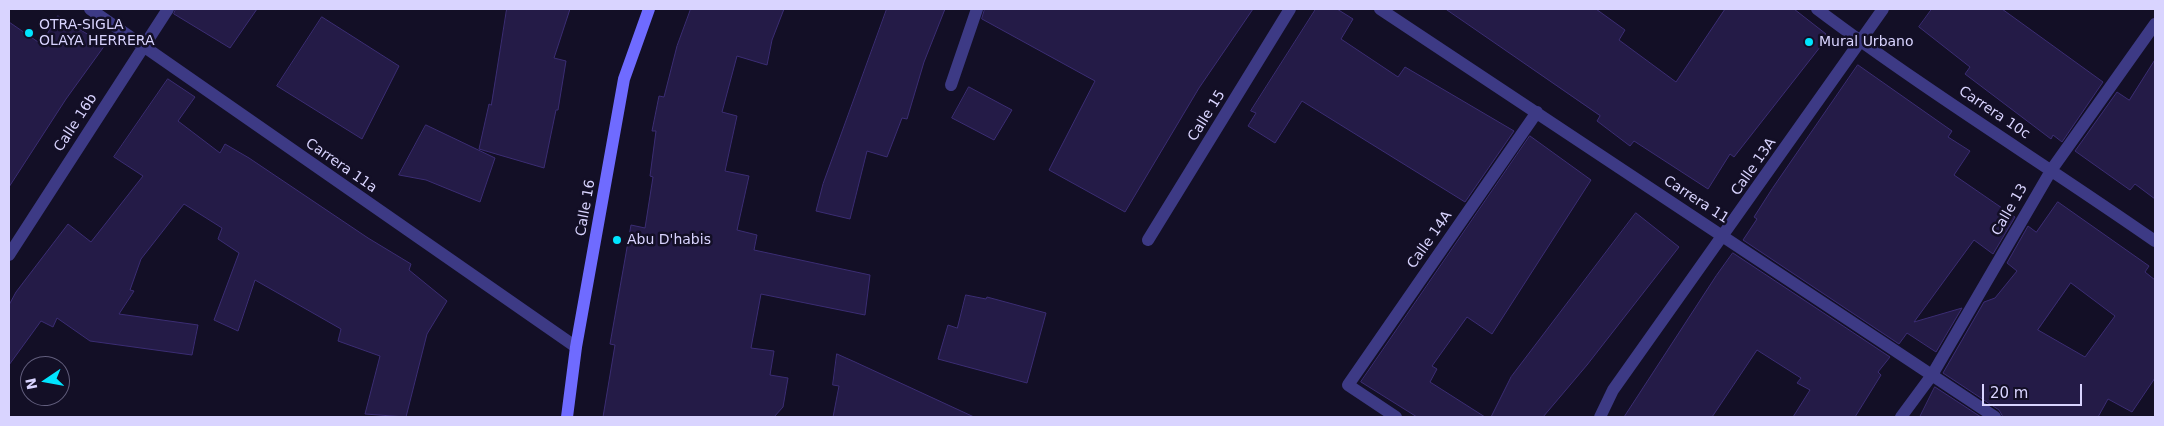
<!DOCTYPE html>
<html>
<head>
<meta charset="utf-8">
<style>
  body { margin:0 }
  #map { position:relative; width:2164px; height:426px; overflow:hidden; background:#130f26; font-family:"DejaVu Sans",sans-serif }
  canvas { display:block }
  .frame { position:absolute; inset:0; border:10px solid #d9d4ff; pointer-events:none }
  .north { position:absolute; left:20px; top:356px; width:50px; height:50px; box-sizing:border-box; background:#130f26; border:1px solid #625e7d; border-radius:50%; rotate:258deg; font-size:14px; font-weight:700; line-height:20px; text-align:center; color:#d9d4ff }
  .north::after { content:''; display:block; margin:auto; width:18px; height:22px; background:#00e5ff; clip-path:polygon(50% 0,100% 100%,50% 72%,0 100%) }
  .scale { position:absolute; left:1982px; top:384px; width:100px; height:22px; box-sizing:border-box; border:2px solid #d9d4ff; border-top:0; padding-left:6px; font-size:15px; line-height:18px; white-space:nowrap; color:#d9d4ff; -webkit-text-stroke:4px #130f26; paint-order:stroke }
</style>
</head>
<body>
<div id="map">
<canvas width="2164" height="426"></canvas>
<div class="frame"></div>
<div class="north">N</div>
<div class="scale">20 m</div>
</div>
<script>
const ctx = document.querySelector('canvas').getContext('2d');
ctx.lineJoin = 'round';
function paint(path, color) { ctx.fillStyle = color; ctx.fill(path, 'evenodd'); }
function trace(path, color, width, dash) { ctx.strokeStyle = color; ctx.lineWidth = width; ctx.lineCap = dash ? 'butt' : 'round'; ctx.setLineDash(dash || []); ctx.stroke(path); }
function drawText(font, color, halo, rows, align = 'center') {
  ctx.font = font + ' "DejaVu Sans",sans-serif'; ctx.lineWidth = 5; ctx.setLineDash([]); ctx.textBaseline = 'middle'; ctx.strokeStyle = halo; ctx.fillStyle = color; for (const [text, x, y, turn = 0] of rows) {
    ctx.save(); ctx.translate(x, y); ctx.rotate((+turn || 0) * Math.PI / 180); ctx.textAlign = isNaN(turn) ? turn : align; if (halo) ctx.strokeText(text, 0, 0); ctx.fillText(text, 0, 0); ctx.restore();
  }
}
const building = new Path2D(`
  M 176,9 L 257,9 L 230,48 L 174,14 Z
  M 507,9 L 570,9 L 554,58 L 566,61 L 558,110 L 556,110 L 544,168 L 479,149 L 489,104 L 491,105 Z
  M 691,9 L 784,9 L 772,40 L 767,65 L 737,56 L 722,112 L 737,116 L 725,171 L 749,176 L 737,230 L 757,235 L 754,250 L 870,275 L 865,315 L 761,294 L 751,348 L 774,351 L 770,375 L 788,378 L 783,407 L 774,417 L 603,417 L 615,345 L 610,344 L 631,225 L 645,228 L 653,177 L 650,176 L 656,131 L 652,131 L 659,96 L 664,97 L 677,46 Z
  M 887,9 L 945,9 L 924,62 L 907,119 L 902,118 L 887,157 L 867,151 L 850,219 L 816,211 L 823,184 Z
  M 985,9 L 1253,9 L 1199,88 L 1125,212 L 1049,170 L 1095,81 L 982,19 Z
  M 1316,9 L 1337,9 L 1353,19 L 1341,39 L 1398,77 L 1405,67 L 1514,131 L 1465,202 L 1302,101 L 1275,143 L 1248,126 L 1256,113 L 1251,111 Z
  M 1446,9 L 1596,9 L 1625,30 L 1619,40 L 1676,82 L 1725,9 L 1794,9 L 1826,34 L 1821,40 L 1824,42 L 1734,157 L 1730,154 L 1708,189 L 1634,141 L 1630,146 L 1597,121 L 1600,116 Z
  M 1932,9 L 2002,9 L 2103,82 L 2062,142 L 2053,135 L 2051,139 L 1965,74 L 1970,67 L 1919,27 Z
  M 58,16 L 105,45 L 66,99 L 9,187 L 9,22 L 41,44 Z
  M 322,17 L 399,66 L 362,139 L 277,86 Z
  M 2155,60 L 2155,199 L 2135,184 L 2130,190 L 2075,151 L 2117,92 L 2129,100 Z
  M 1858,65 L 1952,131 L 1948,137 L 1970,151 L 1954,175 L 2015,217 L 1993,254 L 1974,240 L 1914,322 L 1962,308 L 1936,352 L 1907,333 L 1899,344 L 1743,240 L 1757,219 L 1754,217 L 1772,189 Z
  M 168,79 L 195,97 L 178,121 L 220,153 L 225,144 L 249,158 L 368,238 L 411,264 L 409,270 L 447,301 L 427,334 L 406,417 L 365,414 L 380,356 L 338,341 L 341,329 L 255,280 L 238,331 L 214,320 L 239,253 L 218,239 L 222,228 L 184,204 L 141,259 L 130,290 L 134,291 L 119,314 L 198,325 L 192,355 L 90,341 L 57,318 L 53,327 L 41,321 L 9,365 L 9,305 L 16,292 L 68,224 L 91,242 L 143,176 L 114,157 Z
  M 969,87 L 1012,110 L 994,140 L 952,118 Z
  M 426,125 L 495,158 L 480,202 L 426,180 L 399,175 Z
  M 1530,136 L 1591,180 L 1492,334 L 1467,317 L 1432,366 L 1437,369 L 1430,382 L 1485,417 L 1417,417 L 1361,382 Z
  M 2058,202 L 2149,266 L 2145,272 L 2155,280 L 2155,378 L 2132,412 L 2108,399 L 2098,417 L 2003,417 L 1999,410 L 1943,373 L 1984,302 L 1995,298 L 2017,271 L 2007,263 L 2028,226 L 2036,232 ZM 2071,283 L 2115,316 L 2085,357 L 2038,330 Z
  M 1636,213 L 1679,247 L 1587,365 L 1543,417 L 1491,417 L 1511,377 Z
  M 1733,253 L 1890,357 L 1878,372 L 1881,375 L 1855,417 L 1793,417 L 1810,390 L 1797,383 L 1801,378 L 1757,350 L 1712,417 L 1624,417 L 1716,276 Z
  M 966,295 L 986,299 L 987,297 L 1046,313 L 1027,383 L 938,359 L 948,325 L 957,328 Z
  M 837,354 L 855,362 L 974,417 L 833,417 L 839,386 L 833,385 Z
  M 1935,387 L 1981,417 L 1920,417 Z`);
paint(building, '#241b47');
trace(building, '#3b2d73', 1);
trace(new Path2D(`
  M 90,9 L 576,347
  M 1380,9 L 1995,417
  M 1817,9 C 1926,91 2043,163 2155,241
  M 951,85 L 977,9
  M 1148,240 L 1290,9
  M 9,255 L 168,9
  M 1396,417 L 1348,385 L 1537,112
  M 1600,417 L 1613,390 L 1883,9
  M 1901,417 L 1932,375 L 2052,169 L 2155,24`), '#3d3a85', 12);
trace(new Path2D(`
  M 567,417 L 576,347 L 624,79 L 649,9`), '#6f6bff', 12);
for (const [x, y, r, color] of [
  [29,33,5,"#00e5ff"],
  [1809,42,5,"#00e5ff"],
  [617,240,5,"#00e5ff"]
]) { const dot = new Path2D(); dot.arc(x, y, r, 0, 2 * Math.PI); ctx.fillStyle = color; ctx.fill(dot); trace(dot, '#130f26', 2); }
drawText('14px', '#d9d4ff', '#130f26', [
  ["OTRA-SIGLA",39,25],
  ["OLAYA HERRERA",39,41],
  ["Mural Urbano",1819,42],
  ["Abu D'habis",627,240]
], 'left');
drawText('14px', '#d9d4ff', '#130f26', [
  ["Carrera 10c",1994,113,34],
  ["Calle 15",1207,116,-58],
  ["Calle 16b",76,123,-57],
  ["Carrera 11a",341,166,35],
  ["Calle 13A",1754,167,-55],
  ["Carrera 11",1696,200,33],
  ["Calle 16",586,208,-80],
  ["Calle 13",2010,210,-60],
  ["Calle 14A",1430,240,-55]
]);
</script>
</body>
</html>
